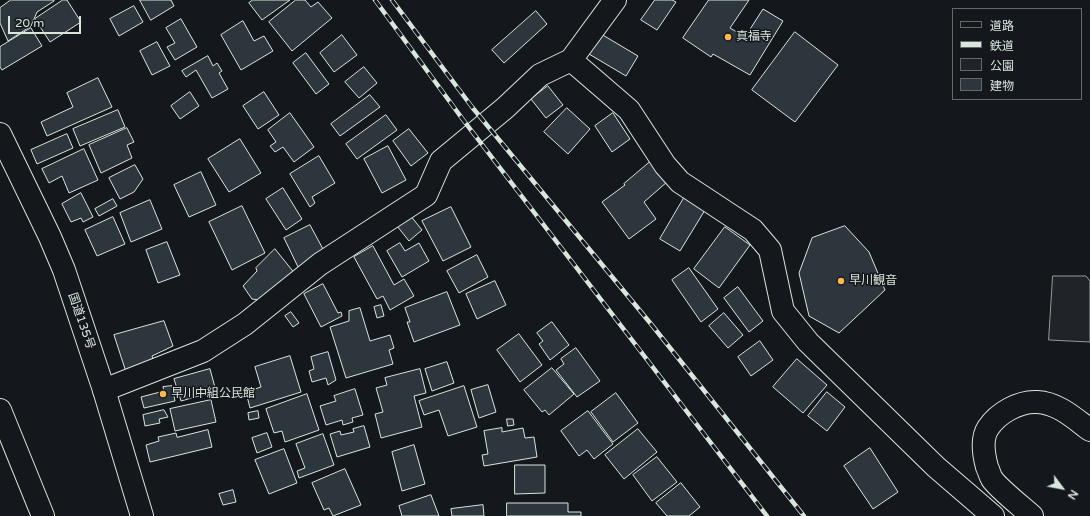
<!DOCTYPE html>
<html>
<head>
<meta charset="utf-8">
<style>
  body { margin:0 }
  #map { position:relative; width:1090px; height:516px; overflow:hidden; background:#14181c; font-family:"Varela Round","Noto Sans JP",sans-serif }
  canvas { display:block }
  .legend { position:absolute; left:952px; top:8px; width:130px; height:92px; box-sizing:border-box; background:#14181c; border:1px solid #626a69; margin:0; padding:5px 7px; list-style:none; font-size:12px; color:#d8e6dc }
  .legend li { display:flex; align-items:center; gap:8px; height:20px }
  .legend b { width:20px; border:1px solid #626a69 }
  .north { position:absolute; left:1042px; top:468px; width:40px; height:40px; -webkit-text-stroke:3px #14181c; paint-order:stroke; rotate:122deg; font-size:11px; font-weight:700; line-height:16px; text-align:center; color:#d8e6dc }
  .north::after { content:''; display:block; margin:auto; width:14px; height:18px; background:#d8e6dc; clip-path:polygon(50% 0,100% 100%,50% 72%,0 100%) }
  .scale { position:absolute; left:8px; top:16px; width:73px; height:18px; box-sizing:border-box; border:2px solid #d8e6dc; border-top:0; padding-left:5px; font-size:12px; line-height:14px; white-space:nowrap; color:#d8e6dc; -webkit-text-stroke:3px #14181c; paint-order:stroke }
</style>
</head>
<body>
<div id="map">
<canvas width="1090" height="516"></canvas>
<ul class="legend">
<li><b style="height:5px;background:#14181c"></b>道路</li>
<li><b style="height:5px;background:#d8e6dc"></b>鉄道</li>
<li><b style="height:11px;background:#202428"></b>公園</li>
<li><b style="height:11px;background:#2c363c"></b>建物</li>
</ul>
<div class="north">N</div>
<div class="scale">20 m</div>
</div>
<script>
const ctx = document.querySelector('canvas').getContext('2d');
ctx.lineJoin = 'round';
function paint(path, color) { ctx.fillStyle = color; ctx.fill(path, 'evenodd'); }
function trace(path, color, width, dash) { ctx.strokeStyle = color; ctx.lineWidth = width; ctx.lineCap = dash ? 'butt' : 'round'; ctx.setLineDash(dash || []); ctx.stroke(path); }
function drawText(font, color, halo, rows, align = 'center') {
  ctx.font = font + ' "Varela Round","Noto Sans JP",sans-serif'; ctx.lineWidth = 3; ctx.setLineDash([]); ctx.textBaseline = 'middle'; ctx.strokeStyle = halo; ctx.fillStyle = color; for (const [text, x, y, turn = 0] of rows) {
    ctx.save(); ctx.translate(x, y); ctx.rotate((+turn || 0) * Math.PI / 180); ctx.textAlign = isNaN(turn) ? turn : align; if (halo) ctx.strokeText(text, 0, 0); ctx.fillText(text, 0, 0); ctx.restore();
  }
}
const green = new Path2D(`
  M 1053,276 L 1086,276 L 1090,281 L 1090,342 L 1049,340 Z`);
paint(green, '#202428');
trace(green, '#939e99', 1);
const building = new Path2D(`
  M 11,0 L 54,0 L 54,1 L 37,12 L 31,26 L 8,41 L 0,23 L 0,8 Z
  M 63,0 L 67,0 L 81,22 L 50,42 L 35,19 Z
  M 140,0 L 171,0 L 174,6 L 151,20 Z
  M 253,0 L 290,0 L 262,20 L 249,3 Z
  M 296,0 L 305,0 L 311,7 L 318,2 L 332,18 L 292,51 L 269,22 Z
  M 655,0 L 672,0 L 676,2 L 657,30 L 641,20 Z
  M 709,0 L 749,0 L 730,28 L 745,37 L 763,9 L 783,21 L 750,75 L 713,54 L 711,57 L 683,38 Z
  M 134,6 L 143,22 L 119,36 L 110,19 Z
  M 536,11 L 547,24 L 504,63 L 492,50 Z
  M 181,19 L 197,47 L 175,60 L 167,47 L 175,43 L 166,28 Z
  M 243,21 L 254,41 L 264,36 L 273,51 L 241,70 L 221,35 Z
  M 31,28 L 42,46 L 2,70 L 0,67 L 0,47 Z
  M 795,32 L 838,65 L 795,122 L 752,90 Z
  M 601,34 L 638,56 L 626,76 L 589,54 Z
  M 342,35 L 357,55 L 334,72 L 320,53 Z
  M 157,42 L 170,66 L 152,75 L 140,51 Z
  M 306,53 L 329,84 L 316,94 L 293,63 Z
  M 208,56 L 213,66 L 217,63 L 222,71 L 219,73 L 228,89 L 212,98 L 196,70 L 186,77 L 182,71 Z
  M 364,67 L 377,83 L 359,98 L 345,82 Z
  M 98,78 L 112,107 L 47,136 L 41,122 L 73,107 L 67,93 Z
  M 548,86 L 563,105 L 546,118 L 531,99 Z
  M 190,92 L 199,106 L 180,119 L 171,106 Z
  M 264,92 L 279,115 L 258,129 L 243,106 Z
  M 370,95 L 380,107 L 340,136 L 331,124 Z
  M 567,108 L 590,129 L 568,154 L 544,132 Z
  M 118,110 L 125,127 L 80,146 L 73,129 Z
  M 290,113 L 314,147 L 294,162 L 283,147 L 275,152 L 270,146 L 276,142 L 268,130 Z
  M 613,113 L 630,139 L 612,152 L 595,126 Z
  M 386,115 L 397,130 L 357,159 L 346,144 Z
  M 127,128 L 134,142 L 127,145 L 132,158 L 101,173 L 89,145 Z
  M 409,129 L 428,153 L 411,166 L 393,141 Z
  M 67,134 L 73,148 L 37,164 L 31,150 Z
  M 240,139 L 261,173 L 229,192 L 208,159 Z
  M 388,146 L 406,180 L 382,193 L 364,159 Z
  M 84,149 L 98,180 L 69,193 L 62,176 L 49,183 L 42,169 Z
  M 319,156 L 335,183 L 312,197 L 315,203 L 310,207 L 290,174 Z
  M 650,162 L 667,182 L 644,202 L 656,219 L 629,239 L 602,202 L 625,185 L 624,184 Z
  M 135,165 L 143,179 L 134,192 L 120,199 L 109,178 Z
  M 201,172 L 216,205 L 189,217 L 174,185 Z
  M 283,188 L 302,219 L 286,230 L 266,199 Z
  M 81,193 L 93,217 L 83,222 L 81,218 L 71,222 L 62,204 Z
  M 684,198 L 705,210 L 680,251 L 660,239 Z
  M 113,199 L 117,206 L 99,216 L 95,209 Z
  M 150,200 L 162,229 L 131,242 L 120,213 Z
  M 242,206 L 265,253 L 232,270 L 209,222 Z
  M 451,207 L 471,247 L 443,261 L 422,221 Z
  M 410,215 L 422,230 L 409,241 L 397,226 Z
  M 113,217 L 125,244 L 97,256 L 85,230 Z
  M 310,225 L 324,251 L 300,271 L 284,238 Z
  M 845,226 L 869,252 L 885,290 L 839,333 L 809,316 L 799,273 L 812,238 Z
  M 725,227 L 750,245 L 719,288 L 694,269 Z
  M 167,242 L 180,275 L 158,283 L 146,250 Z
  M 400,243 L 405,251 L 419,243 L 429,261 L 402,277 L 387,251 Z
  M 373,246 L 394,285 L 404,279 L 414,296 L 390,310 L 383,296 L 377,299 L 354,257 Z
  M 275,249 L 296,275 L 260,300 L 252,299 L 243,286 L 257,271 L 256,268 Z
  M 477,255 L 488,277 L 459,293 L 447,271 Z
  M 689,268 L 718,309 L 701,322 L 672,280 Z
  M 495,281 L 506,305 L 477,319 L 466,294 Z
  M 323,284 L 338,313 L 341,312 L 342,316 L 321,327 L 304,294 Z
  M 738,287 L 763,321 L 749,332 L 724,298 Z
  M 447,292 L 460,325 L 414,342 L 407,322 L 410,322 L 405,308 Z
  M 381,305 L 384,316 L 377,318 L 374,307 Z
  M 360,308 L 370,341 L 390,335 L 394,348 L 389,350 L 393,364 L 346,378 L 330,327 L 349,321 L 349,311 Z
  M 291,312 L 299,323 L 293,327 L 285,316 Z
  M 724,313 L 743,335 L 728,348 L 709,326 Z
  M 164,321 L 173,346 L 152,356 L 154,362 L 126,372 L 114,335 Z
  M 552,322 L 569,345 L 550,360 L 539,344 L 543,341 L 537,333 Z
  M 519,334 L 542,365 L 520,382 L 497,350 Z
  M 760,341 L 773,360 L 751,376 L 738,357 Z
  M 576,348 L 600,381 L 577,397 L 556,370 L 564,364 L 561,359 Z
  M 328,352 L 336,380 L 328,385 L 326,378 L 312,382 L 309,371 L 314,369 L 311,357 Z
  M 290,356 L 301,392 L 250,408 L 246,392 L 261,387 L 255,367 Z
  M 797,359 L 827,385 L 803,413 L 773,387 Z
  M 447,362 L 454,383 L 432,391 L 425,369 Z
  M 552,368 L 574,394 L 549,415 L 545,410 L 542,412 L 524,390 Z
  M 210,369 L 216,391 L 181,401 L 174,379 Z
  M 420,369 L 426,393 L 414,396 L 422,427 L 381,438 L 375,414 L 383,412 L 376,388 L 387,385 L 385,378 Z
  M 488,385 L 496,412 L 479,418 L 471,390 Z
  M 172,386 L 175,401 L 144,408 L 141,397 L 164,391 L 163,387 Z
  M 464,386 L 477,427 L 448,436 L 439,410 L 424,415 L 419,401 Z
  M 355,389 L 363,415 L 352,418 L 353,422 L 343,425 L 342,420 L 326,425 L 320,406 L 336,401 L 334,396 Z
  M 827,392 L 845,407 L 827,431 L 808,416 Z
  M 616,393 L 638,423 L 613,442 L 591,412 Z
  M 307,394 L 319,430 L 285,442 L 282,431 L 274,433 L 266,409 Z
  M 211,400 L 216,422 L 175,431 L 170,409 Z
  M 164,410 L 168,417 L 159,419 L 160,423 L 145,426 L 143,415 Z
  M 258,411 L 259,418 L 249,420 L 248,413 Z
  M 588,411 L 613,444 L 594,459 L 587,450 L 579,456 L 561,431 Z
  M 507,419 L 513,419 L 514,425 L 508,426 Z
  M 364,426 L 370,447 L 337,457 L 330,434 L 340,431 L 341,435 L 354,432 L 353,429 Z
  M 502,428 L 502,432 L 523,428 L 525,438 L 534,437 L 537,457 L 484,466 L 482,455 L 488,454 L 484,431 Z
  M 638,429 L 657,452 L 624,479 L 605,455 Z
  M 208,430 L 212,447 L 150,462 L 146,445 L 159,441 L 158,437 L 176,433 L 177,437 Z
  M 267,433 L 272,447 L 257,453 L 252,438 Z
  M 323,434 L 334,465 L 299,478 L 297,471 L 305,468 L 296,444 Z
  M 414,445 L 425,484 L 402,491 L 392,452 Z
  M 870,448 L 898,492 L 873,509 L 844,466 Z
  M 284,449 L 297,483 L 269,494 L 255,460 Z
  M 657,457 L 677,482 L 652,501 L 633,475 Z
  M 515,465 L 545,465 L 545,493 L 515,494 Z
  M 345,469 L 361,505 L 333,516 L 329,508 L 324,510 L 312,483 Z
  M 681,483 L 700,507 L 689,516 L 667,516 L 656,503 Z
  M 233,490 L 236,502 L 223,505 L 219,494 Z
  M 431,495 L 439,516 L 402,516 L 399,506 Z
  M 507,503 L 568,503 L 568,512 L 581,512 L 581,516 L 507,516 Z
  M 483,505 L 484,516 L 452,516 L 451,509 Z`);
paint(building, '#2c363c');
trace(building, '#d8e6dc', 1);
const street = new Path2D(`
  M 571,60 L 629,110 L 665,165 L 680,182 L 753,230 L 770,250 L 783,311 L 808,342 L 936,467 L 993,516
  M 104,390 L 203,351 L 245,324 L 320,264 L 426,195 L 441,161 L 505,108 L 540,75 L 571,60 L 615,0
  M 1032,516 C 1022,507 999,489 992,479 C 990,476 989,471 987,467 C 984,456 981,439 988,428 C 998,413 1019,401 1037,402 C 1058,403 1074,418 1090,430`);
const highway = new Path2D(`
  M 0,134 L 50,237 L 64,270 L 104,390 L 142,516
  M 0,410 L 43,516`);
trace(street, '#d8e6dc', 24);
trace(highway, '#d8e6dc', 24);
trace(street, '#14181c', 22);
trace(highway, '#14181c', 22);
const rail = new Path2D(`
  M 375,0 L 464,121 L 767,516
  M 392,0 L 472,107 L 651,324 L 804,516`);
trace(rail, '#d8e6dc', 4.5);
trace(rail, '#14181c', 3, [9]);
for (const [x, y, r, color] of [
  [728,37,4,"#ffb74d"],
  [841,281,4,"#ffb74d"],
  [163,394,4,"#ffb74d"]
]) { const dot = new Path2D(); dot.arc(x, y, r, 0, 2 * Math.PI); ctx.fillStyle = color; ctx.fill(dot); trace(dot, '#14181c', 1.5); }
drawText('12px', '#d8e6dc', '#14181c', [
  ["真福寺",736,37],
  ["早川観音",849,281],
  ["早川中組公民館",171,394]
], 'left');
drawText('12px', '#d8e6dc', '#14181c', [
  ["国道135号",81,321,71]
]);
</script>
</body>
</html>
